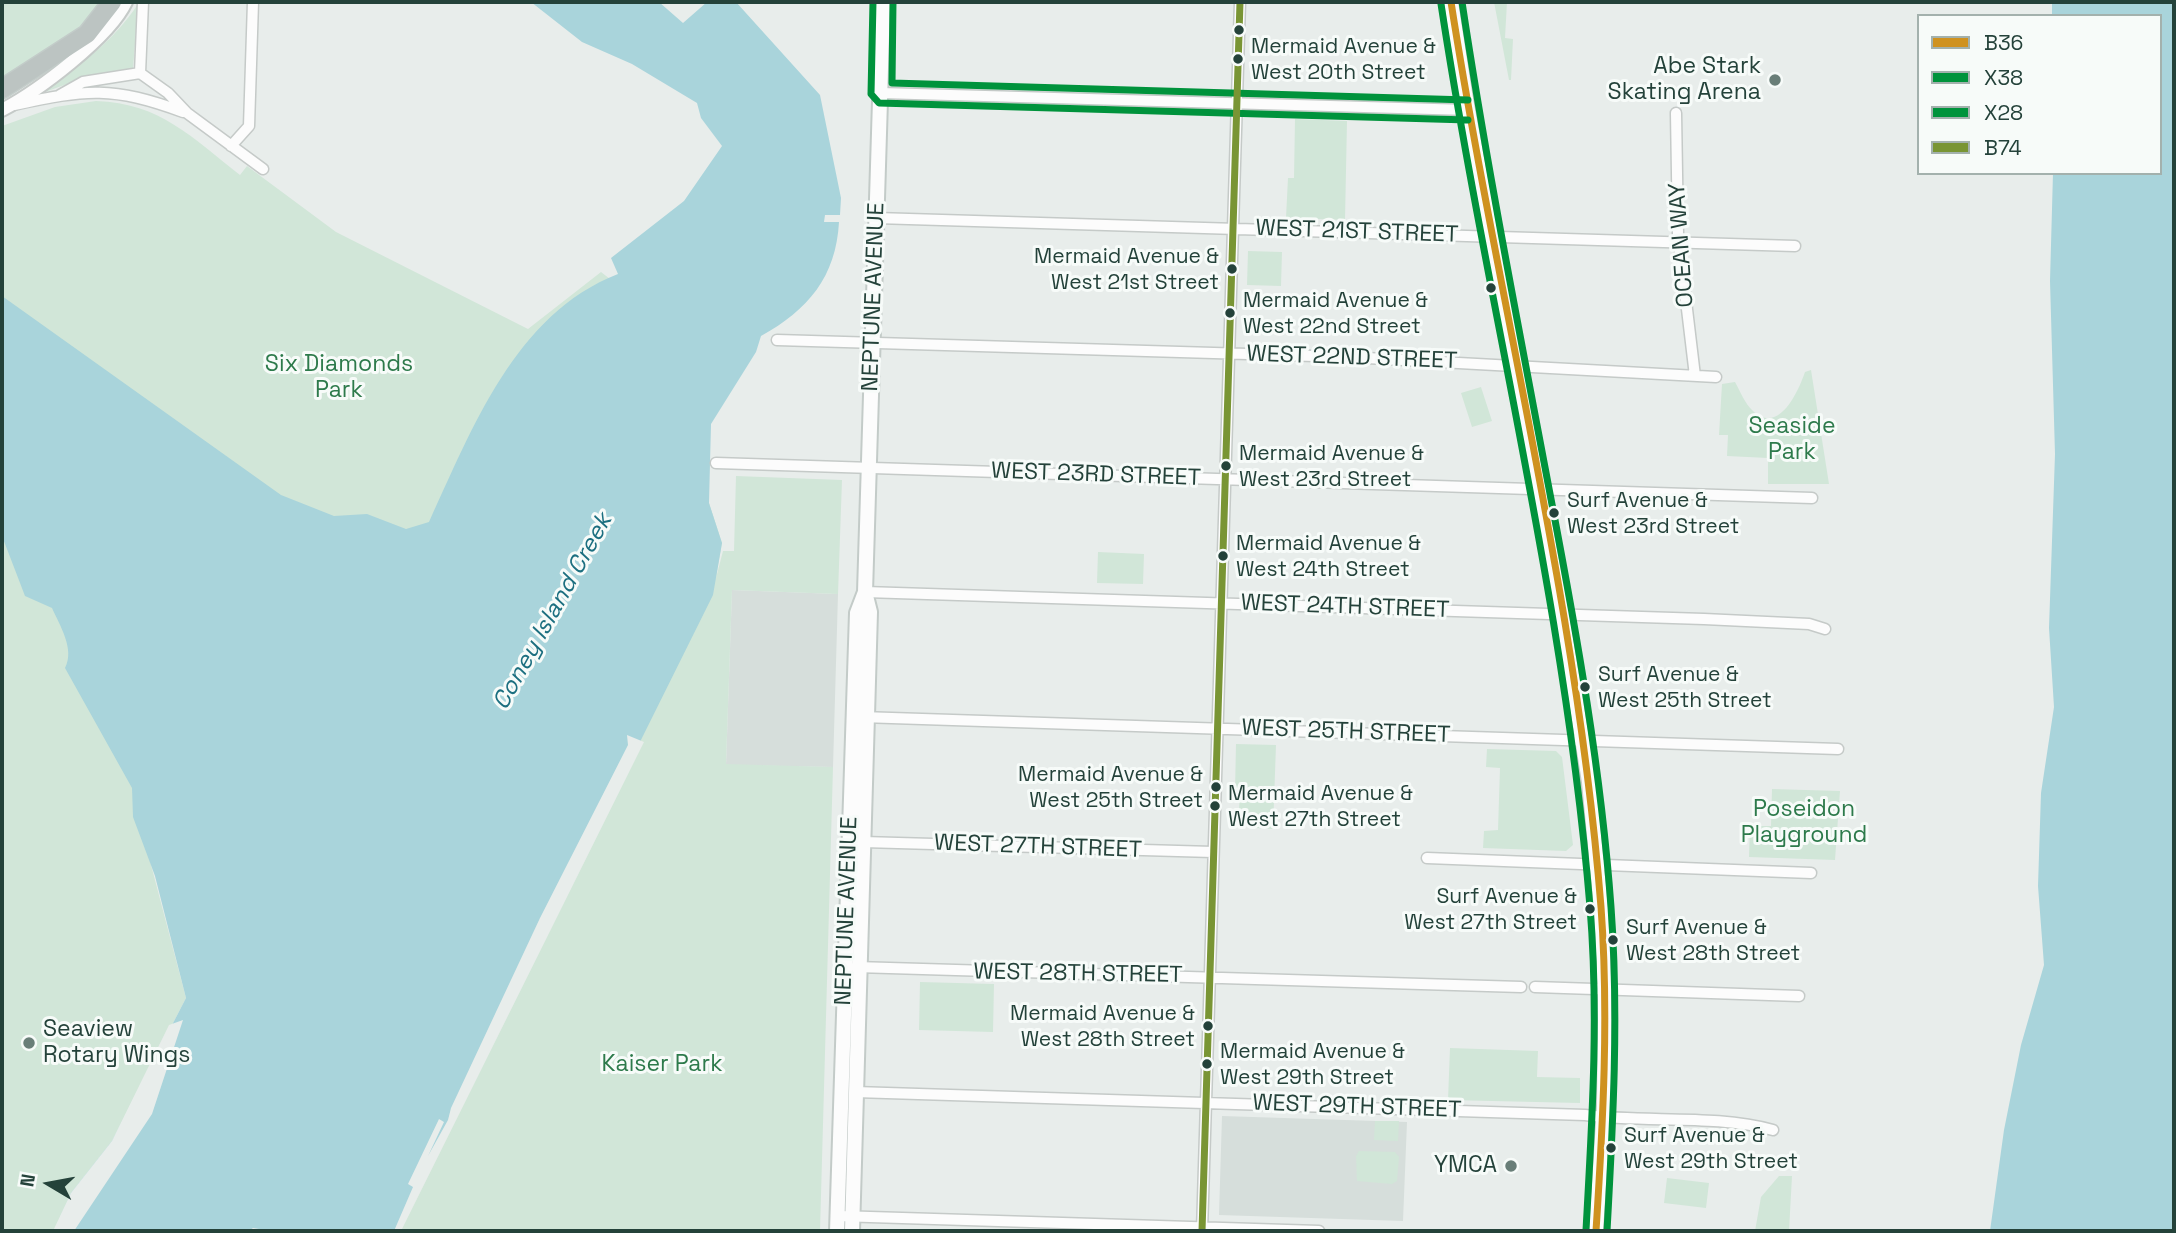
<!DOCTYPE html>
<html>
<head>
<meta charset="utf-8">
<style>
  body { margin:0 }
  #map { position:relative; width:2176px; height:1233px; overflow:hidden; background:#e8edeb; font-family:"Space Grotesk",sans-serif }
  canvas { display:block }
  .frame { position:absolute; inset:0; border:4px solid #24423a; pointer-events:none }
  .legend { position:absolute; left:1917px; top:14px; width:245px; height:161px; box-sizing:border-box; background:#f7fbf9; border:2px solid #a3b1ad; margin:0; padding:9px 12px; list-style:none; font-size:21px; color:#24423a }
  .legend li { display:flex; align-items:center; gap:14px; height:35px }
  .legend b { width:35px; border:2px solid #a3b1ad }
  .north { position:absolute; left:14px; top:1149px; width:70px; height:70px; -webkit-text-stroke:5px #f7fbf9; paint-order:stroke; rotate:280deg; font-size:19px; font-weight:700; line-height:28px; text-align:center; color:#24423a }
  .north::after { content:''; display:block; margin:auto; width:24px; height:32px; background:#24423a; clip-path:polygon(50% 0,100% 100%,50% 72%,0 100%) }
</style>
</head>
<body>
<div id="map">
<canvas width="2176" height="1233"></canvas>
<div class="frame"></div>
<ul class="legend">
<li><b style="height:9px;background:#cf9220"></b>B36</li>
<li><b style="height:9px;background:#00933c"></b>X38</li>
<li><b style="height:9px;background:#00933c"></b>X28</li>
<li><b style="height:9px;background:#799534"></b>B74</li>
</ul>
<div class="north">N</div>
</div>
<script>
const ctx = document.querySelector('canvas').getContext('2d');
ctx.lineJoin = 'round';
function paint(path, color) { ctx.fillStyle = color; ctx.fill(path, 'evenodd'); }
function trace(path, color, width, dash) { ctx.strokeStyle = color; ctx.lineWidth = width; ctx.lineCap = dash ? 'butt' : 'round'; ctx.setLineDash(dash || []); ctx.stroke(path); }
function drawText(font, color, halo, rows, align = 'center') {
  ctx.font = font + ' "Space Grotesk",sans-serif'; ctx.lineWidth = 6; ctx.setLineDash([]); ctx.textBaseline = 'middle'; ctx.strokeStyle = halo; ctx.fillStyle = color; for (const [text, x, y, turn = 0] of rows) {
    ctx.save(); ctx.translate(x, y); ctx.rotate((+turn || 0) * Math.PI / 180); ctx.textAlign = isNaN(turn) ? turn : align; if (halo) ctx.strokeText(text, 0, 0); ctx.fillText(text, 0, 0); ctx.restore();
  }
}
paint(new Path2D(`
  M 732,590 L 838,594 L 833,767 L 726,765 Z
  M 1222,1116 L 1407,1122 L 1403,1221 L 1219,1215 Z`), '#d6dedb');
paint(new Path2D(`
  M 2,2 L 117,2 L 79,46 L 2,99 Z
  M 1494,2 L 1507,2 L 1505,38 L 1513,39 L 1511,80 L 1509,80 Z
  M 138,4 L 133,69 L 89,76 L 45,92 L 44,89 C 81,64 113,42 138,4 Z
  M 96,101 C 161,103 192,138 240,175 L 247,166 L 336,232 L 528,329 L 601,272 L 610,279 L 458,539 L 126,736 L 150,861 L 186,998 L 112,1141 L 71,1193 L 54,1231 L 2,1231 L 2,126 L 55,107 Z
  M 1295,119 L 1347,121 L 1345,220 L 1286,218 L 1288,178 L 1294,178 Z
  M 1248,251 L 1282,252 L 1281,286 L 1247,285 Z
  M 1811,370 L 1829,484 L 1768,484 L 1768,458 L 1727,456 L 1728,435 L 1719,435 L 1722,384 L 1735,382 C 1740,391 1745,404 1753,411 C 1779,435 1798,392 1805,372 Z
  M 1481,387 L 1492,421 L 1472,427 L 1461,393 Z
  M 736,476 L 842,480 L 838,594 L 732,590 L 726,764 L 833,767 L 820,1231 L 397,1231 L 709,486 L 709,503 L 722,543 L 716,578 L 723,551 L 734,551 Z
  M 1098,552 L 1144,554 L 1143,584 L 1097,583 Z
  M 1236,744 L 1276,745 L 1273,829 L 1256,828 L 1256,819 L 1248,819 L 1248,811 L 1239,810 L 1240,792 L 1235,791 Z
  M 1487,749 L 1556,751 L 1562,757 L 1573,845 L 1566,851 L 1483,848 L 1484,831 L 1498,830 L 1500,768 L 1486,767 Z
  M 1772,789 L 1840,791 L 1835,860 L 1749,857 L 1750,826 L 1771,826 Z
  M 920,982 L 994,984 L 993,1032 L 919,1030 Z
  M 1450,1048 L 1538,1051 L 1537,1077 L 1580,1078 L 1580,1103 L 1448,1100 Z
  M 1375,1121 L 1399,1121 L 1398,1141 L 1374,1140 Z
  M 1359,1151 L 1395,1152 L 1399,1157 L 1397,1181 L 1392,1184 L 1357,1181 L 1356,1156 Z
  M 1779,1176 L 1792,1176 L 1789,1231 L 1755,1231 L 1761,1197 Z
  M 1667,1178 L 1709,1183 L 1706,1208 L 1664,1203 Z`), '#d1e6d8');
paint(new Path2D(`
  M 531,2 L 659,2 L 683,23 L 707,2 L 736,2 L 820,95 L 841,198 L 840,215 L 825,215 L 824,222 L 839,222 C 836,277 808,310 761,336 L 756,352 L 711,424 L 709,503 L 722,543 L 713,595 L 397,1231 L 271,1231 L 253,1228 L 249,1231 L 54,1231 L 71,1193 L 112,1141 L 186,998 L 155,876 L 133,817 L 132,788 L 65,668 C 75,649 60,626 52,608 L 25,596 L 2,536 L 2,296 L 281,495 L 334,516 L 367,514 L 406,529 L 429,522 C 472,429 515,314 618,274 L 611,258 L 684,201 L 722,146 L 701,118 L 697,103 L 632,64 L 582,42 Z
  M 2052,2 L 2174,2 L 2174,1231 L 1990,1231 L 2004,1130 L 2021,1045 L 2044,965 L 2038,886 L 2041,793 L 2054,707 L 2049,628 L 2055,454 L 2050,281 L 2053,173 L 2160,173 L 2160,16 L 2052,16 Z`), '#a9d4db');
paint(new Path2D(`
  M 627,735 L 644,742 L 401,1231 L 394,1231 L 413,1187 L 408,1184 L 439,1119 L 444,1122 L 428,1156 L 448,1120 L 451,1108 L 540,918 L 628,745 Z
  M 183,1020 L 152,1114 L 74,1231 L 53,1231 L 71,1193 L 112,1141 L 169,1025 Z`), '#e8edeb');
const minor = new Path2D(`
  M 140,73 L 143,2
  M 881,93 L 1468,110
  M 60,95 L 83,82 L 140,73 L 168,93 L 187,113 L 263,169
  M 14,105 C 87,89 112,86 183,112
  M 1676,113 L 1678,234 L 1695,376
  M 231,146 L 249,126 L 253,2
  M 876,218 L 1795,246
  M 777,340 L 1348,357 L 1716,377
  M 716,463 L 1812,498
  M 865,592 L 1704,619 L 1809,624 L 1825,629
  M 861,717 L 1838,749
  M 863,842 L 1213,852
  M 1427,858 L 1811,873
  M 856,967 L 1521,987
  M 1535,987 L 1799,996
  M 855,1092 L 1585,1115 C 1646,1123 1715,1114 1773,1130
  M 838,1216 L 1319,1231
  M 1202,1231 L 1240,2`);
const tertiary = new Path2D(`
  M 2,110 C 38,91 109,38 126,2`);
const secondary = new Path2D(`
  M 1451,2 L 1466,99 L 1562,614 L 1589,782 L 1601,909 L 1605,1000 L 1604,1106 L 1596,1231
  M 837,1231 L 857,613 L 865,592
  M 852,1231 L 870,612 L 865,592 L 883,2`);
const motorway = new Path2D(`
  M 2,89 L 87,34 L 112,2`);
trace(minor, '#c5cac8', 13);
trace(tertiary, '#c5cac8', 16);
trace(secondary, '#c3cbc8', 18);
trace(motorway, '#c3ccc9', 21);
trace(minor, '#fcfcfc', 10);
trace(tertiary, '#fcfcfc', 12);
trace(secondary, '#fcfcfc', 14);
trace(motorway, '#bcc4c2', 18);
trace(new Path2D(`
  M 1451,2 C 1498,303 1577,603 1601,907 C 1609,1015 1603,1123 1596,1231`), '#cf9220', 7);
trace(new Path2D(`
  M 873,2 L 871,94 L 879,103 L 1468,120
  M 1441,4 C 1487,305 1565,603 1590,907 C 1599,1015 1592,1123 1586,1230`), '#00933c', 7);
trace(new Path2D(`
  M 893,2 L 892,83 L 1468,100
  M 1462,2 C 1487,168 1520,334 1551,499 C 1577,635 1601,770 1611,907 C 1619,1015 1613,1123 1607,1231`), '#00933c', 7);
trace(new Path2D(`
  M 1202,1231 L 1240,2`), '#799534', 7);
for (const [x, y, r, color] of [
  [1239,30,6,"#24423a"],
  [1238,59,6,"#24423a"],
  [1775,80,7,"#697e78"],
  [1232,269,6,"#24423a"],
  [1491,288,6,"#24423a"],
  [1230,313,6,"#24423a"],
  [1226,466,6,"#24423a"],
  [1554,513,6,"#24423a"],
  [1223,556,6,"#24423a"],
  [1585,687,6,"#24423a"],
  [1216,787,6,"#24423a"],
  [1215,806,6,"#24423a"],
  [1590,909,6,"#24423a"],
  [1613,940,6,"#24423a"],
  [1208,1026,6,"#24423a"],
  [29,1043,7,"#697e78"],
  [1207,1064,6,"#24423a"],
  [1611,1148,6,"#24423a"],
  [1511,1166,7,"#697e78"]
]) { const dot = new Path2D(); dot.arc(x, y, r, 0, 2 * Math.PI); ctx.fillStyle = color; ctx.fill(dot); trace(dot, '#f7fbf9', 2.5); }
drawText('21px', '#24423a', '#f7fbf9', [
  ["Mermaid Avenue &",1251,47],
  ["West 20th Street",1251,73],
  ["Mermaid Avenue &",1219,257,"right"],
  ["West 21st Street",1219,283,"right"],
  ["Mermaid Avenue &",1243,301],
  ["West 22nd Street",1243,327],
  ["Mermaid Avenue &",1239,454],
  ["West 23rd Street",1239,480],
  ["Surf Avenue &",1567,501],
  ["West 23rd Street",1567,527],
  ["Mermaid Avenue &",1236,544],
  ["West 24th Street",1236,570],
  ["Surf Avenue &",1598,675],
  ["West 25th Street",1598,701],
  ["Mermaid Avenue &",1203,775,"right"],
  ["West 25th Street",1203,801,"right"],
  ["Mermaid Avenue &",1228,794],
  ["West 27th Street",1228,820],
  ["Surf Avenue &",1577,897,"right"],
  ["West 27th Street",1577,923,"right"],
  ["Surf Avenue &",1626,928],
  ["West 28th Street",1626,954],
  ["Mermaid Avenue &",1195,1014,"right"],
  ["West 28th Street",1195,1040,"right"],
  ["Mermaid Avenue &",1220,1052],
  ["West 29th Street",1220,1078],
  ["Surf Avenue &",1624,1136],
  ["West 29th Street",1624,1162]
], 'left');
drawText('23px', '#24423a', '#f7fbf9', [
  ["Abe Stark",1761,67],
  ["Skating Arena",1761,93],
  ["Seaview",43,1030,"left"],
  ["Rotary Wings",43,1056,"left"],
  ["YMCA",1497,1166]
], 'right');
drawText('23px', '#24423a', '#f7fbf9', [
  ["WEST 21ST STREET",1357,232,2],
  ["OCEAN WAY",1682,245,-94],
  ["NEPTUNE AVENUE",874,297,-88],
  ["WEST 22ND STREET",1352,358,2],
  ["WEST 23RD STREET",1096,475,2],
  ["WEST 24TH STREET",1345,607,2],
  ["WEST 25TH STREET",1346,732,2],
  ["WEST 27TH STREET",1038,847,2],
  ["NEPTUNE AVENUE",847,911,-88],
  ["WEST 28TH STREET",1078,974,1],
  ["WEST 29TH STREET",1357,1107,2]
]);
drawText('23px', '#2d7a4b', '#f7fbf9', [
  ["Six Diamonds",339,365],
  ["Park",339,391],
  ["Seaside",1792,427],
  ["Park",1792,453],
  ["Poseidon",1804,810],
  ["Playground",1804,836],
  ["Kaiser Park",662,1065]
]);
drawText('italic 24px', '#1c6f80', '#f7fbf9', [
  ["Coney Island Creek",553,612,-61]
]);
</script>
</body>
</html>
